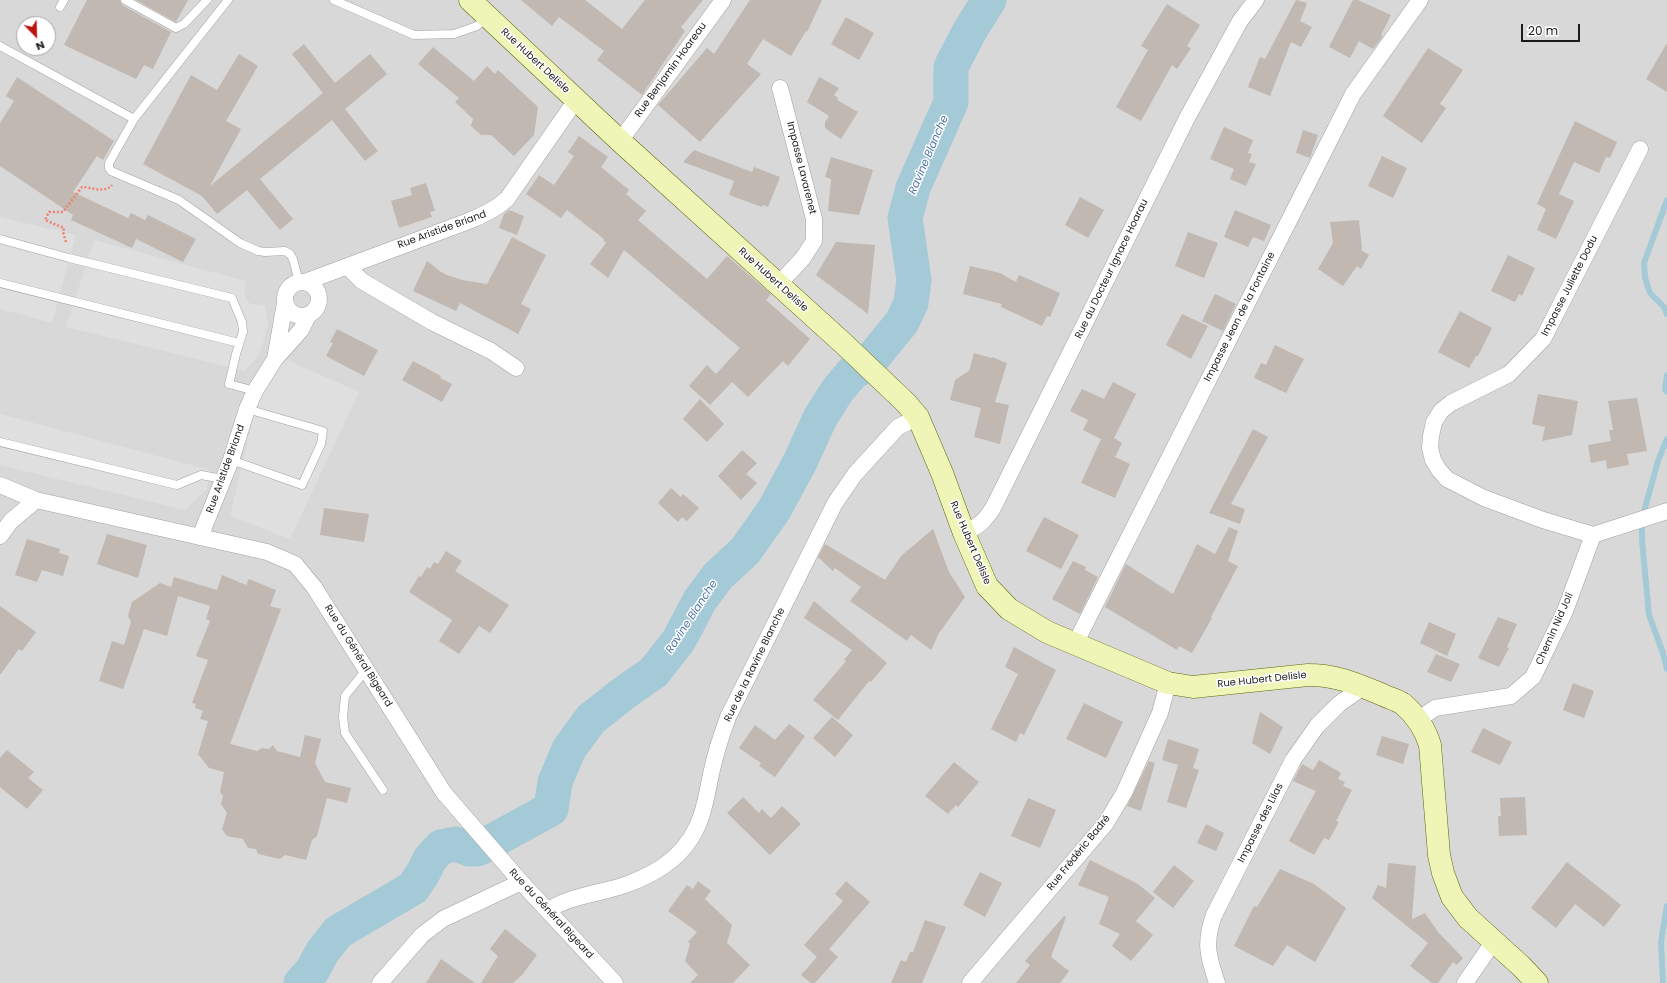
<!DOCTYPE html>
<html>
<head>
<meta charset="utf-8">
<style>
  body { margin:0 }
  #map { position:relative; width:1667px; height:983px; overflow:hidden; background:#ece9e1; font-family:Poppins,sans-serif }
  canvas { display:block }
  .north { position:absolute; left:16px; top:16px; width:40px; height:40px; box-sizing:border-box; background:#fff; border:1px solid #a4a4a4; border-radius:50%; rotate:157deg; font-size:11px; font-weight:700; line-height:16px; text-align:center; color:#1b1b1b }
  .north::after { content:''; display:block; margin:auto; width:14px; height:18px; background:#ba140d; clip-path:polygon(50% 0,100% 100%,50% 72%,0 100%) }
  .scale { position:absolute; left:1521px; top:24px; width:59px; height:18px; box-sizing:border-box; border:2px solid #1b1b1b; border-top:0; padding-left:5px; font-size:12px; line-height:14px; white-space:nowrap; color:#1b1b1b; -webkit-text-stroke:3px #fff; paint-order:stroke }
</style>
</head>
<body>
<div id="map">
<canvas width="1667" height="983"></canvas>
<div class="north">N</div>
<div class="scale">20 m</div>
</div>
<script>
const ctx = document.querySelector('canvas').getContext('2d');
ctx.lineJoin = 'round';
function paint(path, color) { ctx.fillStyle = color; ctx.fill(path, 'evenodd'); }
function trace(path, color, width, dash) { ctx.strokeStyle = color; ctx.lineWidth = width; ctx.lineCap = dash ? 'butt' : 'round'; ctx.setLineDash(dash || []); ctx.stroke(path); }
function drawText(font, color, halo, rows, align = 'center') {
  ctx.font = font + ' Poppins,sans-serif'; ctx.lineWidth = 3; ctx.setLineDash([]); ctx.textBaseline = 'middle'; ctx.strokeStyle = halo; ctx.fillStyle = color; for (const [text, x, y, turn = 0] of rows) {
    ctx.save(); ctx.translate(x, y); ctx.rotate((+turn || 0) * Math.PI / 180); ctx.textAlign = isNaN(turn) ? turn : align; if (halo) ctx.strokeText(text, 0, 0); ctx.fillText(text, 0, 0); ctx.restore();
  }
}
paint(new Path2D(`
  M 0,0 L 1667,0 L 1667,983 L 0,983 ZM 24,24 L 48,24 L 48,48 L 24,48 Z`), '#d9d8d8');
paint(new Path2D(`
  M 0,217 L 76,235 L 52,323 L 0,309 Z
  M 94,240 L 246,281 L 244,294 L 250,304 L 265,305 L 268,326 L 260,353 L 245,371 L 66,327 Z
  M 285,359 L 359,392 L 290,539 L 230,516 L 258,396 Z
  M 0,414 L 210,470 L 207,489 L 185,510 L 0,465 Z`), '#dfdfdf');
trace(new Path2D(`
  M 1667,200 L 1644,263 L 1645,278 L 1650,293 L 1664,307 L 1667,314
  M 1667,375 L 1665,390 L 1667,392
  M 1667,439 L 1658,461 L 1645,508 L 1642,522 L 1642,540 L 1649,615 L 1663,653 L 1667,669
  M 1663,983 L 1661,942 L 1667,906`), '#a4cad7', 6);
trace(new Path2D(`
  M 301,983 L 312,971 L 323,951 L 338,932 L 413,888 L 423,873 L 430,859 L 441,847 L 456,844 L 469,849 L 478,849 L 551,809 L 555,782 L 569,749 L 591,719 L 624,693 L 654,672 L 679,640 L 700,600 L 718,576 L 745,551 L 774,510 L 800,462 L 820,418 L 837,391 L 853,372 L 867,365 L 902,322 L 911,303 L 914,280 L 905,218 L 913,188 L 951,102 L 951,67 L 969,32 L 989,0`), '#a4cad7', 35);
paint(new Path2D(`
  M 87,0 L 120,0 L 122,5 L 171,32 L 153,69 L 144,65 L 136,79 L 64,45 Z
  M 136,0 L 188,0 L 176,22 Z
  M 521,0 L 585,0 L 622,29 L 645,0 L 703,0 L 681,27 L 685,31 L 642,95 L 597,60 L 604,51 L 559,17 L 552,26 Z
  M 750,0 L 822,0 L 807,32 L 806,31 L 791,56 L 763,39 L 747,64 L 761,74 L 700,142 L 658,105 L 707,48 L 714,54 Z
  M 1296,0 L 1307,3 L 1300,21 L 1312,27 L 1301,47 L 1291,42 L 1270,96 L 1248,87 L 1260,57 L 1265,59 Z
  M 1353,0 L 1358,0 L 1391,15 L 1381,35 L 1383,36 L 1373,49 L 1359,41 L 1350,58 L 1329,47 Z
  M 1167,4 L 1200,25 L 1187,46 L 1191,48 L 1177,69 L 1172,65 L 1141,121 L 1116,107 L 1148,50 L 1141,46 Z
  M 846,17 L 874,33 L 859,60 L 831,44 Z
  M 1667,43 L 1667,92 L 1646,79 Z
  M 304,44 L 335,83 L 370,54 L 387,74 L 345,109 L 378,151 L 365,161 L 332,120 L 260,179 L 293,219 L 280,230 L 247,190 L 217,214 L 202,196 L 143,164 L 191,75 L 217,90 L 239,54 L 258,66 L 226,121 L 241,129 L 210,186 L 323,93 L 292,54 Z
  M 433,47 L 474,81 L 487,66 L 495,74 L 498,70 L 538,107 L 534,135 L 514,156 L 491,135 L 481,135 L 471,126 L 473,119 L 455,102 L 459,98 L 418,64 Z
  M 1428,48 L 1463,70 L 1440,104 L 1446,108 L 1422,143 L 1383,116 Z
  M 17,77 L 114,141 L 103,160 L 97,156 L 73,192 L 128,218 L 131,213 L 145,220 L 148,215 L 196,239 L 183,262 L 136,239 L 132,248 L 71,220 L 73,215 L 0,166 L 0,123 L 14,101 L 6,96 Z
  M 819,77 L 839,88 L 834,95 L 838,98 L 837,100 L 858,112 L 841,139 L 825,128 L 825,122 L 829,116 L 807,102 Z
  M 1575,121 L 1617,142 L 1610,158 L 1606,157 L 1599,173 L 1574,162 L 1559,194 L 1574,201 L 1556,239 L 1537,230 L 1546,209 L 1537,204 Z
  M 1224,127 L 1253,140 L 1248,153 L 1252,154 L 1249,162 L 1256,164 L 1246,186 L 1230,179 L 1234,169 L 1210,159 Z
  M 1303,130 L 1318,135 L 1310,158 L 1296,153 Z
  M 579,136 L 608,157 L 601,167 L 629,190 L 626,194 L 646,211 L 638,220 L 707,279 L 727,256 L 771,294 L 766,300 L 810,339 L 788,366 L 783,361 L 748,397 L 732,382 L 710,405 L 689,386 L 707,365 L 716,374 L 740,348 L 624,250 L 608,278 L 590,264 L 606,243 L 603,240 L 604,239 L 567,210 L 561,218 L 526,194 L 539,175 L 554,185 L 574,156 L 568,152 Z
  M 694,150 L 752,172 L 754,167 L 780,177 L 768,207 L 763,205 L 762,207 L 729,195 L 734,181 L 683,162 Z
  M 1382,156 L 1407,168 L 1393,198 L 1368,186 Z
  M 831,157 L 873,170 L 859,215 L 828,211 L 831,179 L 825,177 Z
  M 426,183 L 435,211 L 430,212 L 432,217 L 399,228 L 391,201 L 412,195 L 410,188 Z
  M 1080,197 L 1104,210 L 1088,238 L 1065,225 Z
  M 509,210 L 524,216 L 517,235 L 499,228 L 504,214 Z
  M 1235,210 L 1271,225 L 1264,241 L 1253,237 L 1248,247 L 1224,237 Z
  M 1359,220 L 1362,248 L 1361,250 L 1369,255 L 1361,269 L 1357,266 L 1343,286 L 1318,269 L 1333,243 L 1330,222 Z
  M 1188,232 L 1218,243 L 1204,278 L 1175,266 Z
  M 512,237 L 546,255 L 521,304 L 531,309 L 518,334 L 460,303 L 456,311 L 413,291 L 427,261 L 441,272 L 447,275 L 462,280 L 487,284 Z
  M 836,242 L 875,245 L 868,314 L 816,275 Z
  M 1508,255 L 1535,268 L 1522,296 L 1519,294 L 1515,302 L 1491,291 Z
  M 970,266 L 1000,273 L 1016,282 L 1019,275 L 1060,293 L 1050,317 L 1047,316 L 1042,326 L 1001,307 L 1002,304 L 963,294 Z
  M 1215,294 L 1236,304 L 1223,331 L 1202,321 Z
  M 1460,311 L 1492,328 L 1478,356 L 1476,356 L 1469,368 L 1438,352 Z
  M 1182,314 L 1208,326 L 1191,359 L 1166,345 Z
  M 337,329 L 378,350 L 364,376 L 326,356 L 333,343 L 330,342 Z
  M 1275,345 L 1304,359 L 1286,393 L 1254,378 L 1261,363 L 1266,365 Z
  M 974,353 L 991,358 L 992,357 L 1007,363 L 995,402 L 1009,405 L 1000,444 L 974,437 L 981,408 L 950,400 L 955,380 L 969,371 Z
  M 413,361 L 441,376 L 440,378 L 452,384 L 442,402 L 402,380 Z
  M 1113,382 L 1136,394 L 1114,438 L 1122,443 L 1115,457 L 1130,464 L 1115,498 L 1081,483 L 1101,439 L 1083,430 L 1088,420 L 1070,411 L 1082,389 L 1104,399 Z
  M 1538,394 L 1578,401 L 1572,435 L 1542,441 L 1545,427 L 1532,424 Z
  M 1637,398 L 1647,451 L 1627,454 L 1629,465 L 1607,469 L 1606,460 L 1591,463 L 1588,445 L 1611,441 L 1609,430 L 1613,430 L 1608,401 Z
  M 700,399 L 724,424 L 707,442 L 683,419 Z
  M 1253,429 L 1268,437 L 1231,504 L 1245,509 L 1240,524 L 1209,513 Z
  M 742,450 L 757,463 L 746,474 L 757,483 L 741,500 L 718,476 Z
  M 671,488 L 681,497 L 683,494 L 699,508 L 687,521 L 682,517 L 678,522 L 658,503 Z
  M 324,508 L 369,514 L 364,542 L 320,535 Z
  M 1044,517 L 1079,535 L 1061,569 L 1026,551 Z
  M 1229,527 L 1238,531 L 1228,561 L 1238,566 L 1211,617 L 1212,618 L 1192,653 L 1179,646 L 1177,650 L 1105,607 L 1126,564 L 1173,594 L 1197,544 L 1215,554 Z
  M 933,529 L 949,572 L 965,597 L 939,633 L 931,650 L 911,635 L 907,641 L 850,601 L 861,587 L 835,568 L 833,571 L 818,557 L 825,544 L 885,580 L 901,556 Z
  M 107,534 L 147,545 L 138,578 L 97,564 Z
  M 27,539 L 60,549 L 59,553 L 69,556 L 63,576 L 42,570 L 37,582 L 15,575 Z
  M 446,551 L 462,561 L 455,571 L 509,605 L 490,633 L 479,626 L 459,654 L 439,641 L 452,620 L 409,592 L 419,576 L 421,577 L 427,567 L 430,569 L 434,562 L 438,564 Z
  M 1073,561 L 1086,567 L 1085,570 L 1098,577 L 1080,614 L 1052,599 Z
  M 222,575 L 246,585 L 249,579 L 276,590 L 270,606 L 281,609 L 230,744 L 257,751 L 262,748 L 269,749 L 273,745 L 277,751 L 300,757 L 305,735 L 321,739 L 315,763 L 325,782 L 351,788 L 347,803 L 327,798 L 317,836 L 312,840 L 306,860 L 285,855 L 280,859 L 258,854 L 256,849 L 248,848 L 243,839 L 227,836 L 222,829 L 227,813 L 221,804 L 223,796 L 220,792 L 224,772 L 209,768 L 198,754 L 208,721 L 200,719 L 203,711 L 195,708 L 196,704 L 192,703 L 208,660 L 196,656 L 210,621 L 206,619 L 210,606 L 178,596 L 167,636 L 144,629 L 123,689 L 99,681 L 112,641 L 124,645 L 131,622 L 128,616 L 132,602 L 160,583 L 171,587 L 174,577 L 217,590 Z
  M 814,601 L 887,663 L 871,682 L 869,681 L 838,720 L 813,700 L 846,661 L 844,660 L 852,650 L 804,618 Z
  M 0,606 L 36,632 L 22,651 L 19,649 L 0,675 Z
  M 1498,617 L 1517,624 L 1507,647 L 1509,648 L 1499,667 L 1478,658 Z
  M 1429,622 L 1456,634 L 1447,656 L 1420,643 Z
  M 1014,647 L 1056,670 L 1024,735 L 1020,733 L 1016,742 L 991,729 L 1018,674 L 1005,667 Z
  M 1436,654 L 1460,664 L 1451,682 L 1427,672 Z
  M 1573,683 L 1594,691 L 1584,718 L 1563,710 Z
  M 1084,703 L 1123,722 L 1106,758 L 1066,739 Z
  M 1260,712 L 1283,727 L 1270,754 L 1252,743 Z
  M 832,717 L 853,735 L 835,757 L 813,738 Z
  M 789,724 L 805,736 L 775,777 L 759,766 L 761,763 L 739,748 L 755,725 L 775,740 Z
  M 1483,728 L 1512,742 L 1500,765 L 1471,752 Z
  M 1382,736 L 1409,744 L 1403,764 L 1376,755 Z
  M 1168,739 L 1199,749 L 1193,768 L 1199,770 L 1186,808 L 1167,802 L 1178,765 L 1162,760 Z
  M 7,750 L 34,772 L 28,778 L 43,790 L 27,809 L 0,787 L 0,758 Z
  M 1319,760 L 1341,773 L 1338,779 L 1345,782 L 1343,786 L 1352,790 L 1336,821 L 1339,822 L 1329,840 L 1324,838 L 1314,855 L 1289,841 L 1316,791 L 1293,781 L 1302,764 L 1313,770 Z
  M 1149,761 L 1155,763 L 1141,811 L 1127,806 Z
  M 954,762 L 979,782 L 958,807 L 956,805 L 948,814 L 925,796 Z
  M 743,797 L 759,813 L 762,809 L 771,818 L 782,806 L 801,824 L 770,855 L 727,813 Z
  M 1525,797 L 1527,835 L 1499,836 L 1498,816 L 1501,816 L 1500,798 Z
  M 1028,798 L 1056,810 L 1040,848 L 1011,836 Z
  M 1206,824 L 1224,833 L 1216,851 L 1197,843 Z
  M 1090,860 L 1138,884 L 1155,898 L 1136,921 L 1153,935 L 1131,961 L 1112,946 L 1120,934 L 1099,924 L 1109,897 L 1078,885 Z
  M 1567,862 L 1621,905 L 1604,927 L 1575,904 L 1556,928 L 1531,908 Z
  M 1388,863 L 1416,866 L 1412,919 L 1425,913 L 1438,932 L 1463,958 L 1457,965 L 1453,962 L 1438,983 L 1432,983 L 1410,966 L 1428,943 L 1372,898 L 1378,885 L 1386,888 Z
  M 1174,865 L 1194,881 L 1173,908 L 1153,892 Z
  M 1280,869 L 1314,884 L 1346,908 L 1315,962 L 1287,945 L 1273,966 L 1234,946 L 1254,906 L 1257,907 Z
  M 980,872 L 1002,883 L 985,917 L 963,905 Z
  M 698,881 L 711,891 L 705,899 L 732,925 L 727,943 L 750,965 L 733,983 L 690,983 L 698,975 L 685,961 L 690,944 L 688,942 L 697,932 L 668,911 L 687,885 L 693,889 Z
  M 846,881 L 870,902 L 829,949 L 838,957 L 815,983 L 811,983 L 801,975 L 817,957 L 804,945 L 843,901 L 835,894 Z
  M 1064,916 L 1066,917 L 1051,957 L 1069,971 L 1060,983 L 1016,983 L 1030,965 L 1025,961 Z
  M 925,920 L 946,927 L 922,983 L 891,983 L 901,960 L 906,962 L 910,952 L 913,952 Z
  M 505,929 L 537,955 L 522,975 L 513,983 L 481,983 L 498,956 L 490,949 Z
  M 441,959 L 475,983 L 426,983 Z`), '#c0b8b1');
const lane = new Path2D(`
  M 125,0 L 176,28 L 184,24 L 207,0
  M 334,0 L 414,35 L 454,34 L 477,26 L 487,18
  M 60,7 L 64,0
  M 0,46 L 134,119 L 228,0
  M 134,119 L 109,163 L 109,168 L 111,171 L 179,200 L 240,243 L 258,251 L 265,252 L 285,251 L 290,254 L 293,259 L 299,282
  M 0,239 L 69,258 L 232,298 L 242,322 L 243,332 L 236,354 L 229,384 L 255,391
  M 0,283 L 239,343
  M 0,442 L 177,485 L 201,475 L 223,479
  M 231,460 L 302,485 L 321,444 L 323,431 L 247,409
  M 366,670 L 345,696 L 343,717 L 345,733 L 383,790`);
const street = new Path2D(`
  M 620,141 L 723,0
  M 348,267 L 362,281 L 432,322 L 491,351 L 516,368
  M285 299a17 17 0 1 1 34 0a17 17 0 1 1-34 0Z
  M 305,282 L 466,222 C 482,216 495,210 507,199 L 576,100
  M 778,285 L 803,258 L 814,241 L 814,219 L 780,88
  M 275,359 L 285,303
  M 0,485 L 36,500 L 267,552 L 295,564 L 314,587 L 444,793 L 521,882 L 615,983
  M 964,533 C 979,526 984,522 993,508 L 1187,118 L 1240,21 L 1256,0
  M 1593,535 L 1543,520 L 1484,498 L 1447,479 L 1439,470 L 1433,460 L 1430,448 L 1431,436 L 1434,422 L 1441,411 L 1451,403 L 1509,374 L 1543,339 L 1640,149
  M 0,536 L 11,521 L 36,500
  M 200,537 L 231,460 L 247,409 L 255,391 L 275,359 L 301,330 L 308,316
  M 1075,644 L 1353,94 L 1420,0
  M 1418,720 L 1435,708 L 1511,696 L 1533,677 L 1565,611 L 1593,535 L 1667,511
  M 548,911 C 566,896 603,893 625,885 C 662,872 690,852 702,814 C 708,794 710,774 716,754 C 719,742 724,729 728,717 L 835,503 L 855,474 L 898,427 L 918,417
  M 380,983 L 422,935 L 443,919 L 521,882
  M 970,983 L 1106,823 L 1124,793 L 1160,713 L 1168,683
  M 1217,983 C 1208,956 1204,943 1214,915 L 1293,760 L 1317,726 L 1339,704 L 1363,687
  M 1465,983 L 1494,941`);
const secondary = new Path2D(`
  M 470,0 L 620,141 L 844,344 L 906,403 L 918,417 L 942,473 L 964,533 L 987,586 L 1009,609 L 1047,632 L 1168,683 L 1193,687 L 1308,675 C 1338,675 1356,684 1383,695 C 1389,698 1397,700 1403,704 C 1416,715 1425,729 1430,745 L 1439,855 L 1443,873 L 1452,897 L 1468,918 L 1521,966 L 1537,983`);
trace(lane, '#a2a2a2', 9);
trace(street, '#a2a2a2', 17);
trace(secondary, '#5b690c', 23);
trace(new Path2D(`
  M 66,242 L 63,232 L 64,228 L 45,220 L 49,212 L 63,212 L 82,187 C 92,187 104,194 112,185`), '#f0816f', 2.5, [2, 2]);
trace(lane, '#fff', 8);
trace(street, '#fff', 16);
trace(secondary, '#eff4b7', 22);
drawText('10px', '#1b1b1b', '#fff', [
  ["Rue Hubert Delisle",535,61,43],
  ["Rue Benjamin Hoareau",671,70,-54],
  ["Impasse Lavarenet",801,168,76],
  ["Rue Aristide Briand",442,230,-20],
  ["Rue du Docteur Ignace Hoarau",1112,269,-64],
  ["Rue Hubert Delisle",773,280,42],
  ["Impasse Juliette Dodu",1570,286,-63],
  ["Impasse Jean de la Fontaine",1240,317,-63],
  ["Rue Aristide Briand",226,469,-70],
  ["Rue Hubert Delisle",970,543,67],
  ["Chemin Nid Joli",1555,629,-66],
  ["Rue du Général Bigeard",358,656,58],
  ["Rue de la Ravine Blanche",755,665,-64],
  ["Rue Hubert Delisle",1262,680,-6],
  ["Impasse des Lilas",1261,823,-63],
  ["Rue Frédéric Badré",1079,853,-51],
  ["Rue du Général Bigeard",551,914,47]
]);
drawText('italic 11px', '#4f76a4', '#fff', [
  ["Ravine Blanche",929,155,-67],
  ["Ravine Blanche",692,617,-57]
]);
</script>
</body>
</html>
